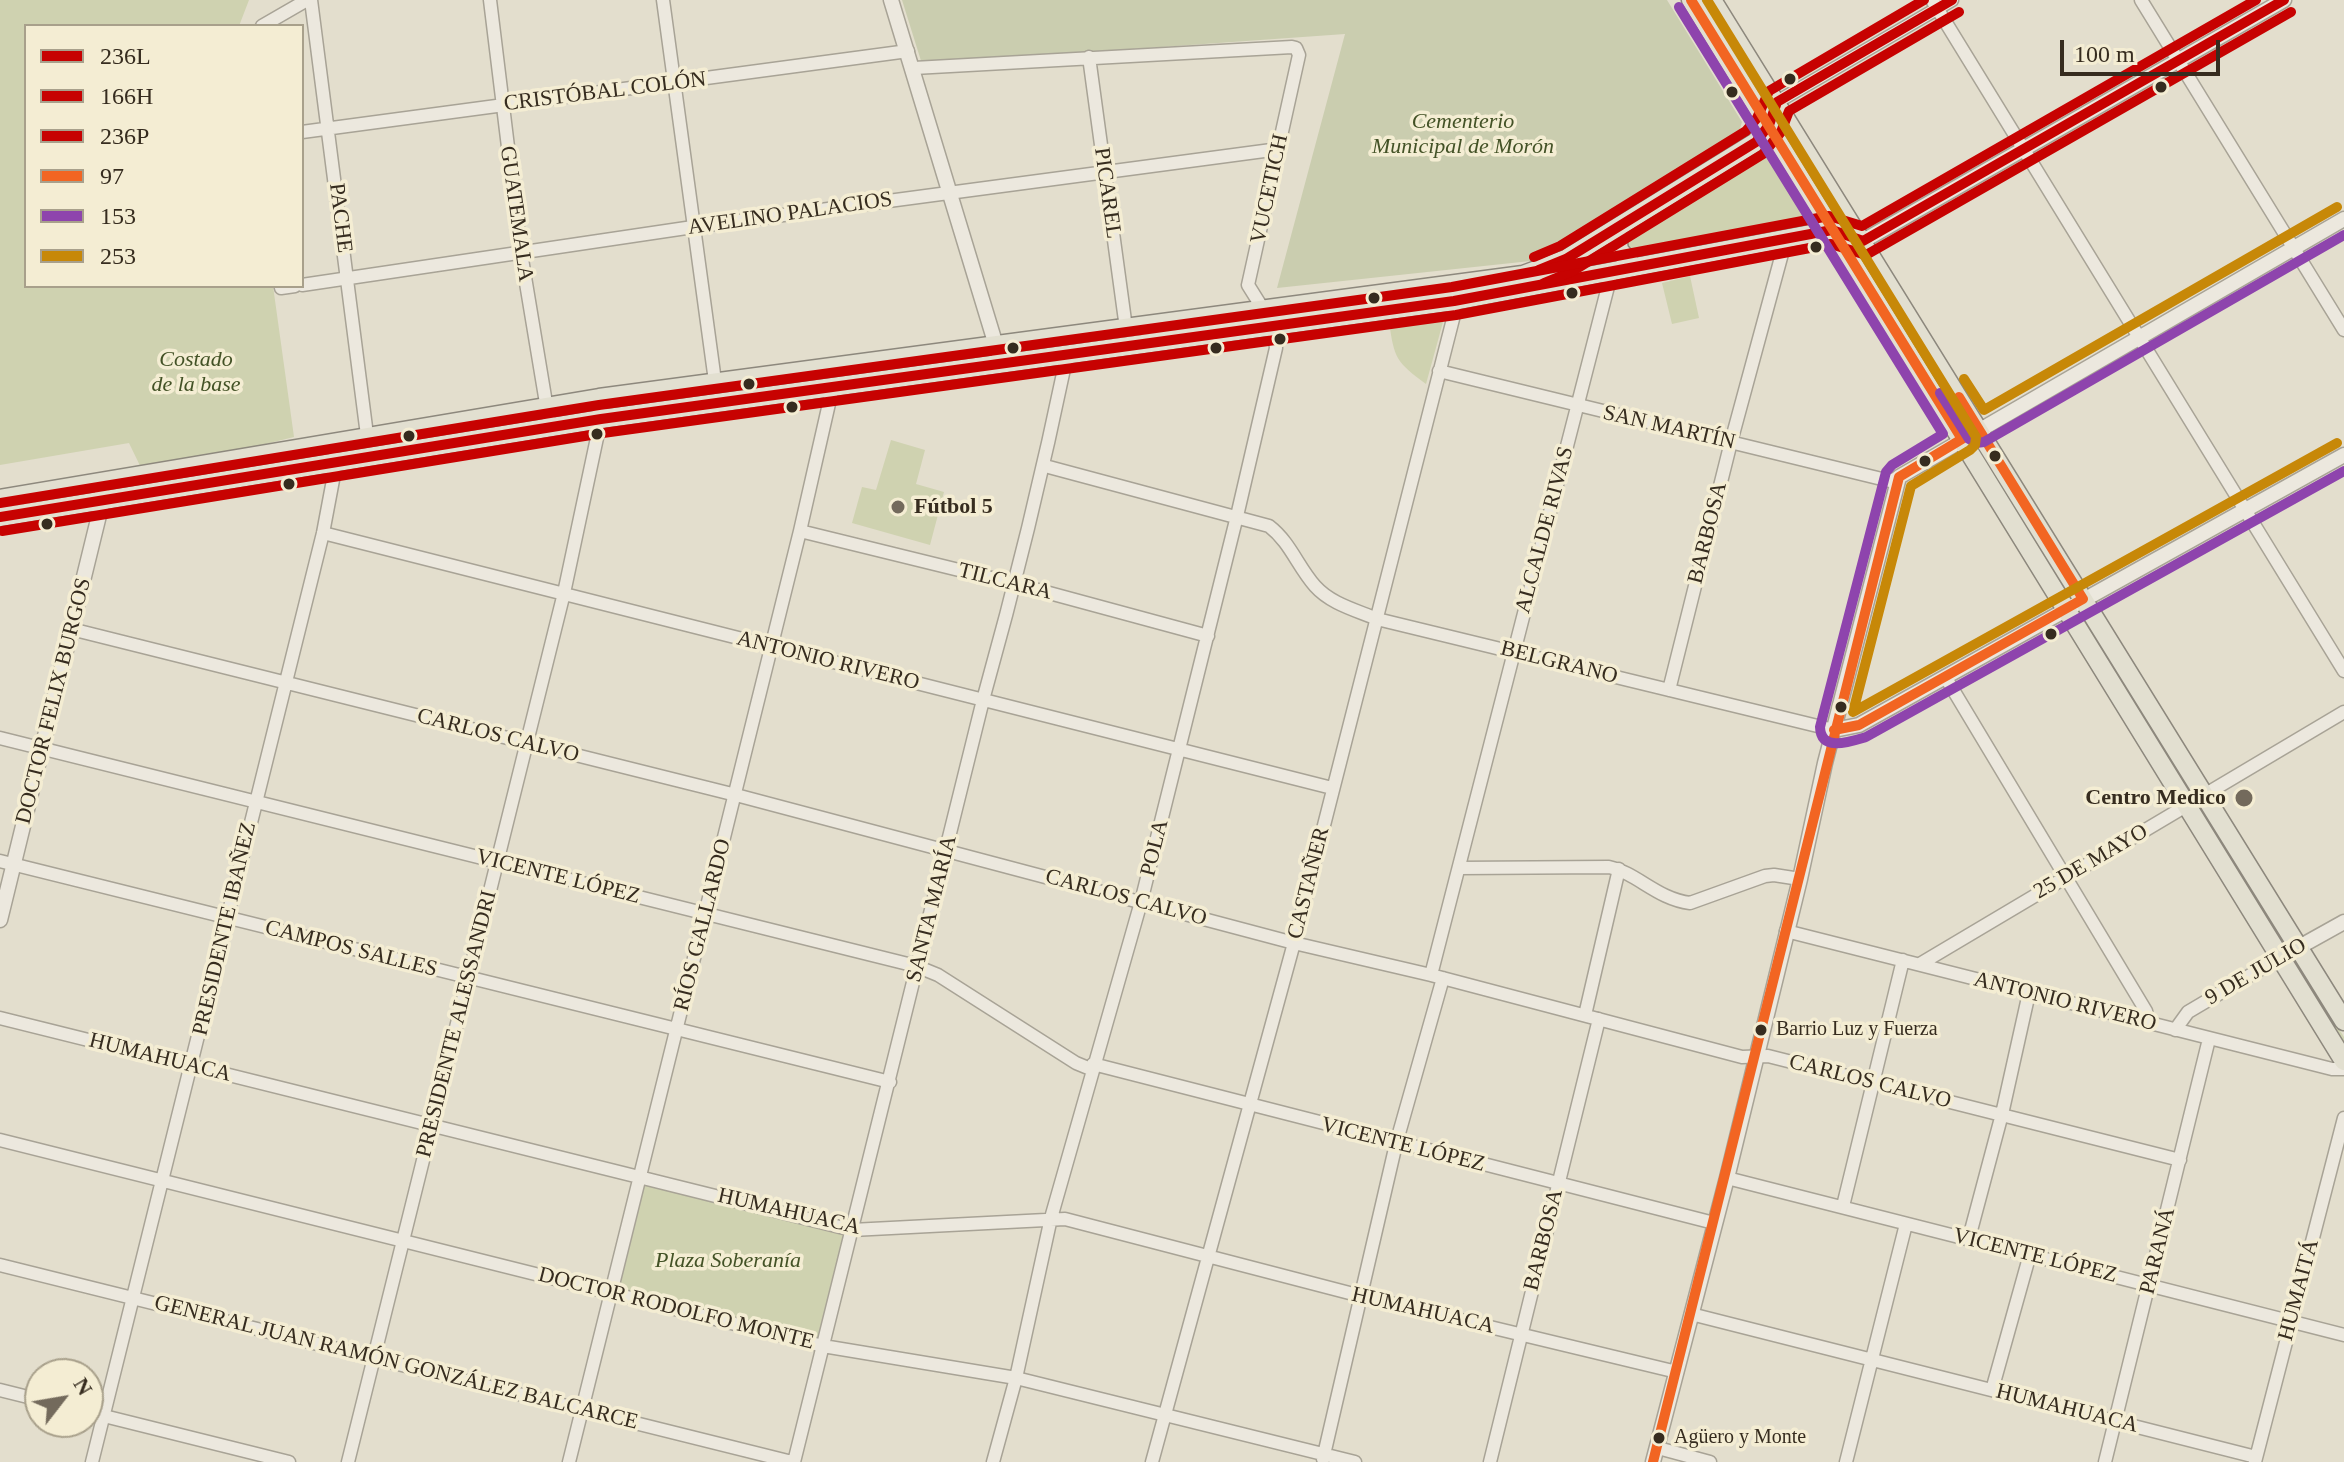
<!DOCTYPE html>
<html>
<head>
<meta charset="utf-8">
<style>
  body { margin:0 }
  #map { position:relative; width:2344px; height:1462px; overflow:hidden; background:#e3decd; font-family:Georgia,serif }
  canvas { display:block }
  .legend { position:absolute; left:24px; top:24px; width:280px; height:264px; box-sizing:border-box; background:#f4edd3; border:2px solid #a8a08b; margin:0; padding:10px 14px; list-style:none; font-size:24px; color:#362c1f }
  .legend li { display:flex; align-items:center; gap:16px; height:40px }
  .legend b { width:40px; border:2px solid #a8a08b }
  .north { position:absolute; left:24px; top:1358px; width:80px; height:80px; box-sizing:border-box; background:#f4edd3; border:2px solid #a8a08b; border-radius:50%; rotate:59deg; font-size:22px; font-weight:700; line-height:32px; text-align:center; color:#362c1f }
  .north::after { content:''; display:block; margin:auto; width:28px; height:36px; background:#736a5c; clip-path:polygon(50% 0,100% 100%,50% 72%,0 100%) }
  .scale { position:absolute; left:2060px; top:40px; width:160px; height:36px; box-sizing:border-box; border:4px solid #362c1f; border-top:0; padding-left:10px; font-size:24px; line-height:28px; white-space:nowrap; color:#362c1f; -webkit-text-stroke:6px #f4edd3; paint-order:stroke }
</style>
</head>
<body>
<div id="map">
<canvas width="2344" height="1462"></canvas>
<ul class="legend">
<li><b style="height:10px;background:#c70201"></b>236L</li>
<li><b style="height:10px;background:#c70201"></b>166H</li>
<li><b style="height:10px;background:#c70201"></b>236P</li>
<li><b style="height:10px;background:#f26522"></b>97</li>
<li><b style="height:10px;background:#8e44ad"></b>153</li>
<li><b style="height:10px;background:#c78808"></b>253</li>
</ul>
<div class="north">N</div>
<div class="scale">100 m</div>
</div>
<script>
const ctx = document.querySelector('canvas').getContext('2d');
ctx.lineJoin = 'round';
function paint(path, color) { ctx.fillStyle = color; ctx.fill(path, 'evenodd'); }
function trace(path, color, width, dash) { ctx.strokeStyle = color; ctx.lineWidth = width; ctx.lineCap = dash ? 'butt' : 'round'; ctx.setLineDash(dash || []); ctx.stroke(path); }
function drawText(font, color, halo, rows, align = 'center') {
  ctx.font = font + ' Georgia,serif'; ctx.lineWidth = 7; ctx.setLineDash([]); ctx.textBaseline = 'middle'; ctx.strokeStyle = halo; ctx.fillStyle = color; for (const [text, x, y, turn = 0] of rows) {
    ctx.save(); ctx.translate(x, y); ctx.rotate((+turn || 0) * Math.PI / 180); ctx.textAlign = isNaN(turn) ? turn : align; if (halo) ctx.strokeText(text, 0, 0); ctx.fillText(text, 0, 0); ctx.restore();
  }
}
paint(new Path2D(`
  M 0,0 L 249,0 L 239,26 L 26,26 L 26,286 L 273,286 L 294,437 L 144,474 L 129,443 L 0,465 Z
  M 1763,148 L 1773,149 L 1814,216 L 1808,225 L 1634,258 L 1625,249 L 1624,231 Z
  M 1608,241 L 1609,255 L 1617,261 L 1551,276 L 1454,292 Z
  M 1690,276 L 1699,318 L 1672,324 L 1662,283 Z
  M 1446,311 L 1426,384 C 1396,362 1394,358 1389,321 Z
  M 989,353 L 989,357 L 617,406 L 617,403 Z
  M 536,417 L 537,420 L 352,450 L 351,445 Z
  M 891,440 L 925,450 L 916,484 L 944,492 L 930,545 L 852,523 L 862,487 L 876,490 Z
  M 1981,448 L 2069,592 L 2066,593 L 1977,450 Z
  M 2081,612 L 2189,785 L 2186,787 L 2078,614 Z
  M 2207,815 L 2282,939 L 2279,941 L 2203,817 Z
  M 2297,962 L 2344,1037 L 2344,1045 L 2294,964 Z
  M 641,1177 L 852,1230 L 823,1346 L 613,1294 Z`), '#cfd2b0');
paint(new Path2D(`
  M 902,0 L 1667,0 L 1742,122 L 1737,139 L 1540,260 L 1277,288 L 1345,34 L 922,64 Z`), '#cacdaf');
const minor = new Path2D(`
  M 311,0 L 367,435
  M 490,0 L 521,253 L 550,427
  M 663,0 L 715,381
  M 1932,0 L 2344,671
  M 2141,0 L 2344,330
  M 262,26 L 307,0
  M 1089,57 L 1126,328
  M 914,68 L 1292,47 L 1296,48 L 1299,55 L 1248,285 L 1273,325 L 1276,348 L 1237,516 L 1141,902 L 1051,1218 L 1016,1378 L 993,1462
  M 1777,102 L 1952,0
  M 302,132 L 908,51
  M 302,285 L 693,227 L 1279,149
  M 281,288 L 295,286
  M 1439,371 L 1890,481 L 1899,477
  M 1045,466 L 1269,526 C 1290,542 1298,567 1315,586 C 1331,604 1356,610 1377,619 L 1834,730
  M 800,531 L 1016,584 L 1208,636
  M 323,533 L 1332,788
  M 71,629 L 736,795 L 1294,943 L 1431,975 L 1742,1057 L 1768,1056 L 2180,1160
  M 1946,678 L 2146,1011 L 2149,1023
  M 1669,690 L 1731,442 L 1786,239
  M 0,738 L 916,966 L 938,975 L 1076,1063 L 1093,1070
  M 0,861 L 890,1082
  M 1459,868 L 1609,867 C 1637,873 1657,899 1690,903 L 1765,876 L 1774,875 L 1800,879
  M 1786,931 L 2332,1069 L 2344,1069
  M 1920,964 L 2344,712
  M 1431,975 L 1612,271
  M 1585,1015 L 1619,869
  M 0,1018 L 852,1230 L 1065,1219 L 1361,1296 L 1677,1372
  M 2175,1030 L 2188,1012 L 2281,957
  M 1093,1064 L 1714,1223
  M 0,1140 L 823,1346 L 1016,1378 L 1355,1462
  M 1727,1178 L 2344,1335
  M 1843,1206 L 1903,960
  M 1969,1238 L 2002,1114 L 2029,993
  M 0,1265 L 792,1462
  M 1691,1314 L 2256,1457
  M 0,1390 L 40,1400
  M 1992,1390 L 2030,1254
  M 88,1412 L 289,1462
  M 1658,1448 L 1710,1462
  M 1323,1459 L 1396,1144 L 1443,978
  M 92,1462 L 323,533 L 333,480 L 334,458
  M 348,1462 L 564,593 L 601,419 L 599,398
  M 569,1462 L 800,531 L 833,386
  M 794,1462 L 983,700 C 1015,586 1043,471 1067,355
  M 1152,1462 L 1294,943 L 1453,319 L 1454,301
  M 1490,1462 L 1599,1019
  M 1846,1462 L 1906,1224
  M 2105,1462 L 2209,1039
  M 2255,1462 L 2344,1118`);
const tertiary = new Path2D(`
  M 891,0 L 998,352
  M 1863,241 L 2284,0
  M 1834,730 L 1859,725 L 2344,455
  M 0,920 L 103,499 L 102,493
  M 2292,951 L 2344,922
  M 1653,1462 L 1727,1178 L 1800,879 L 1825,763 L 1899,477 L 2344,219`);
const primary = new Path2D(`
  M 1691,0 L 2344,1061
  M 1712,0 L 2344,1021
  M 1616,229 L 1619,250 L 1633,267
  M 0,499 L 599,398 L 1523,275 L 1566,259 L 1756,142 L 1769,125 L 1777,102
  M 0,517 L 601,419 L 1454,301 L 1832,230 L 1863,241`);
trace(minor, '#a8a396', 15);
trace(tertiary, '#a8a396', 17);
trace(primary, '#8d887d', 21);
trace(minor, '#ece8de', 12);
trace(tertiary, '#ece8de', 14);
trace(primary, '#e2dfd0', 18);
trace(new Path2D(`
  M 1539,270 L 1566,259 L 1756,142 L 1769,125 L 1777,102 L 1952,0
  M 0,517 L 601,419 L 1454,301 L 1832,230 L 1863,241 L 2284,0`), '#c70201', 10);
trace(new Path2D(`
  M 1544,283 L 1573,271 L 1763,154 L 1781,132 L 1789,111 L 1959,12
  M 2,531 L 603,433 L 1456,315 L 1831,244 L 1866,255 L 2291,12`), '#c70201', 10);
trace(new Path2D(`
  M 1534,257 L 1560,246 L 1746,131 L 1757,118 L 1769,91 L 1924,0
  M 0,503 L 599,405 L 1452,287 L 1829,216 L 1862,226 L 2256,0`), '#c70201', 10);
trace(new Path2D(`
  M 1834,730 L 1859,725 L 2083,599 L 1959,397
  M 1653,1462 C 1738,1134 1814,805 1899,477 L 1962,439 L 1691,0`), '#f26522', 10);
trace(new Path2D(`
  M 1679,7 L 1943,434 L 1892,465 L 1886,472 L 1820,727 C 1821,752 1849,742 1866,737 L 2344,471
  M 1940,393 L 1969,439 L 1976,443 L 1984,442 L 2344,235`), '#8e44ad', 10);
trace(new Path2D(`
  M 1707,0 L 1976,437 L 1975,445 L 1970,450 L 1911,486 L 1853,712 L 2337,443
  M 1964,379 L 1984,410 L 2337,207`), '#c78808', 10);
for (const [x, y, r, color] of [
  [1790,79,7,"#362c1f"],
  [2161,87,7,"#362c1f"],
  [1732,92,7,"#362c1f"],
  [1816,247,7,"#362c1f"],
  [1572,293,7,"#362c1f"],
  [1374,298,7,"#362c1f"],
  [1280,339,7,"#362c1f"],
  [1013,348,7,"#362c1f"],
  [1216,348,7,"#362c1f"],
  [749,384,7,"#362c1f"],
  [792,407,7,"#362c1f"],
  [597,434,7,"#362c1f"],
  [409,436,7,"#362c1f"],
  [1995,456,7,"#362c1f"],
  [1925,461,7,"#362c1f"],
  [289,484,7,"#362c1f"],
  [898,507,8,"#736a5c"],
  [47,524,7,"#362c1f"],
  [2051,634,7,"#362c1f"],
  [1841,707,7,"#362c1f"],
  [2244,798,10,"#736a5c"],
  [1761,1030,7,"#362c1f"],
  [1659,1438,7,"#362c1f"]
]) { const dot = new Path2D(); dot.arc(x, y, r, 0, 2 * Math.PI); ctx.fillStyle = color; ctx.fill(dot); trace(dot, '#f4edd3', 3); }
drawText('20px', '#362c1f', '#f4edd3', [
  ["Barrio Luz y Fuerza",1776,1030],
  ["Agüero y Monte",1674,1438]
], 'left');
drawText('22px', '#362c1f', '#f4edd3', [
  ["CRISTÓBAL COLÓN",605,92,-7],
  ["VUCETICH",1270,189,-78],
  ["PICAREL",1107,193,82],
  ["GUATEMALA",516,214,82],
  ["AVELINO PALACIOS",790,214,-8],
  ["PACHE",340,218,83],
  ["SAN MARTÍN",1669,428,13],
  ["ALCALDE RIVAS",1545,530,-75],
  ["BARBOSA",1708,533,-76],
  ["TILCARA",1005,582,14],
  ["ANTONIO RIVERO",828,661,14],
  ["BELGRANO",1559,663,14],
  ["DOCTOR FELIX BURGOS",54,701,-76],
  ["CARLOS CALVO",498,736,14],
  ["POLA",1155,848,-76],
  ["25 DE MAYO",2091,862,-30],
  ["VICENTE LÓPEZ",558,877,14],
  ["CASTAÑER",1309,883,-76],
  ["CARLOS CALVO",1126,898,15],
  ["SANTA MARÍA",932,909,-76],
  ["RÍOS GALLARDO",703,925,-76],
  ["PRESIDENTE IBAÑEZ",225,929,-77],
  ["CAMPOS SALLES",351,949,14],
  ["9 DE JULIO",2256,972,-30],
  ["ANTONIO RIVERO",2065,1002,14],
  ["PRESIDENTE ALESSANDRI",457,1024,-76],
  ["HUMAHUACA",160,1058,14],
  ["CARLOS CALVO",1870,1082,14],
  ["VICENTE LÓPEZ",1403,1145,14],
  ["HUMAHUACA",789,1212,13],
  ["BARBOSA",1544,1240,-76],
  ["PARANÁ",2158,1251,-76],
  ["VICENTE LÓPEZ",2035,1256,14],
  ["HUMAITÁ",2299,1290,-75],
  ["DOCTOR RODOLFO MONTE",676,1309,14],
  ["HUMAHUACA",1423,1311,13],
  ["GENERAL JUAN RAMÓN GONZÁLEZ BALCARCE",396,1363,14],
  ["HUMAHUACA",2067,1409,14]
]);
drawText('italic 22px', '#435226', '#f4edd3', [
  ["Cementerio",1463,122],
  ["Municipal de Morón",1463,147],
  ["Costado",196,360],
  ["de la base",196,385],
  ["Plaza Soberanía",728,1261]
]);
drawText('bold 22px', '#362c1f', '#f4edd3', [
  ["Fútbol 5",914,507],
  ["Centro Medico",2226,798,"right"]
], 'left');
</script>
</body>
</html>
